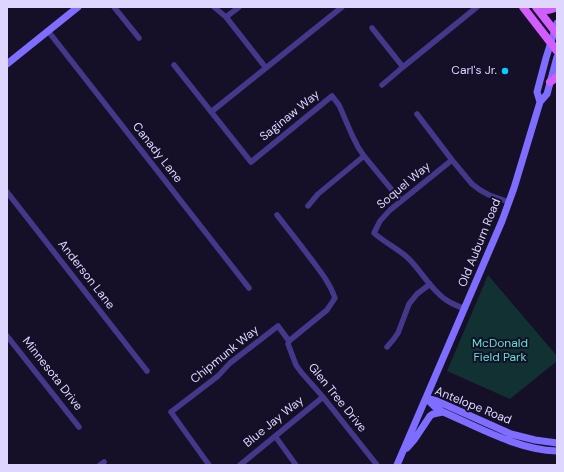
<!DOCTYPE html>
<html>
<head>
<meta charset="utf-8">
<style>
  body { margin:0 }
  #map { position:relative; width:564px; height:472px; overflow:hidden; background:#150f28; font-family:"DM Sans",sans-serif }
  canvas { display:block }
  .frame { position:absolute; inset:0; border:8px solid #ded6ff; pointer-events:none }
</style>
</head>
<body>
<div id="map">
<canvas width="564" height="472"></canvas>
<div class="frame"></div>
</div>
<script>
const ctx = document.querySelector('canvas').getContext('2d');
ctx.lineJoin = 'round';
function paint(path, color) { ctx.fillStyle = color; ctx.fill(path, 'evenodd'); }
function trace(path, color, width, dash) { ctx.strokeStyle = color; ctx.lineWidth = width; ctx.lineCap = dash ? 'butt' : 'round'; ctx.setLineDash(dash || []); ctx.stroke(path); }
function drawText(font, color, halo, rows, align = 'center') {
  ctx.font = font + ' "DM Sans",sans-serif'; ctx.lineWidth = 4; ctx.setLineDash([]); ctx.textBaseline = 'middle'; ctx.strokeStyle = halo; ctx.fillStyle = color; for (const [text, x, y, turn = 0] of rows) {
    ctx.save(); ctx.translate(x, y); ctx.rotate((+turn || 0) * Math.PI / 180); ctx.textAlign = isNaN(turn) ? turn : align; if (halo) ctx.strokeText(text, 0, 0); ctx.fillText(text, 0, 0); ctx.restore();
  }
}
paint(new Path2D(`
  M 488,275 L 557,356 L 557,361 L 510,399 L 447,371 Z`), '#123132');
trace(new Path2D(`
  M 114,7 L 139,38
  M 214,7 L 226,17 L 266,68
  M 226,17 L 239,7
  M 372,28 L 403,67 L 477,7
  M 48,31 L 249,288
  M 174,65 L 251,162 L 332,96 L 339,105 L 352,135 L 358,147 L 364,156 L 401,201
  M 382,85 L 403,67
  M 211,112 L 342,7
  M 417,114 L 452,160 L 472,184 L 480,190 L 489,195 L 509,202
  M 452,160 L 390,210 L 380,221 L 374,233 C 385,243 399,249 409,259 C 420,270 427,283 438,293 C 445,301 455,305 465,309
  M 7,192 L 147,371
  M 308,206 L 318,194 L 364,156
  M 277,215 C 288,229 300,244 311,259 C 320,271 330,283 335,298 L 327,310 L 289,341
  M 7,336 L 79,427
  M 289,341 L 288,344 L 296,365 L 301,372 L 323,397 L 377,465
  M 387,347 L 393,340 L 398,333 L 409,304 L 417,294 L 430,284
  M 275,436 L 296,465
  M 100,465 L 104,462
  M 209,465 L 171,412 L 218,376 L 230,363 L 278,326 L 289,341
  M 240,465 L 323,397`), '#433889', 5.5);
trace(new Path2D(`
  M 7,64 L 78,7
  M 540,102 L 547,94 L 557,57
  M 426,398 L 435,407 L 443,412 C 478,427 518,450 557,451
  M 426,398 L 437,401 L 511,434 L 535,440 L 557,443
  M 407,448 L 414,440 L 430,416 L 433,414 L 443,412
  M 397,465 L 502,221 L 514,188 L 540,102 L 537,92 L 546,58 L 557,23`), '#7e6dff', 7);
trace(new Path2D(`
  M 523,7 L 557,51
  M 536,7 L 557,34
  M 537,8 C 544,11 550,11 556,7
  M 550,82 L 557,77`), '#d15dff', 8);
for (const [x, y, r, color] of [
  [505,71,4,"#02cfff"]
]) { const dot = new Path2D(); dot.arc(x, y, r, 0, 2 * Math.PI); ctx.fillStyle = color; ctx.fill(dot); trace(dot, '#150f28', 1.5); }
drawText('12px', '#ded6ff', '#150f28', [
  ["Carl's Jr.",497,71]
], 'right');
drawText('12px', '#ded6ff', '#150f28', [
  ["Saginaw Way",290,116,-39],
  ["Canady Lane",157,153,52],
  ["Soquel Way",404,186,-40],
  ["Old Auburn Road",480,243,-68],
  ["Anderson Lane",86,275,52],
  ["Chipmunk Way",225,355,-39],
  ["Minnesota Drive",52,374,52],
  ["Glen Tree Drive",337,398,51],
  ["Antelope Road",473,406,22],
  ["Blue Jay Way",274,422,-39]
]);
drawText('12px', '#5de4cf', '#150f28', [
  ["McDonald",500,344],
  ["Field Park",500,358]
]);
</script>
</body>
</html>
